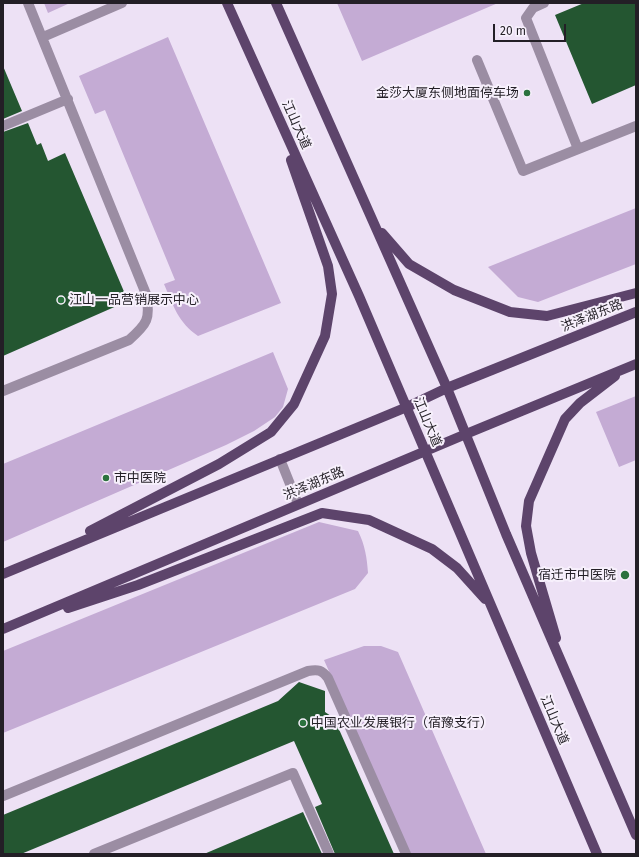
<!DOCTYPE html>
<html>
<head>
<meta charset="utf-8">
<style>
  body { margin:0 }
  #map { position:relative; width:639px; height:857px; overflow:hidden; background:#ede1f5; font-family:"Fira Sans",sans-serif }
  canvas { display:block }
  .frame { position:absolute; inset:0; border:4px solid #231f26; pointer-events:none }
  .scale { position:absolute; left:493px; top:24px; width:73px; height:18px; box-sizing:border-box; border:2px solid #231f26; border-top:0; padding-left:5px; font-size:12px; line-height:14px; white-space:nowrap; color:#231f26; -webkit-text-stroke:3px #f7f0fc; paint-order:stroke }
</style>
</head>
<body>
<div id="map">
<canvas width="639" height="857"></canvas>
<div class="frame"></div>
<div class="scale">20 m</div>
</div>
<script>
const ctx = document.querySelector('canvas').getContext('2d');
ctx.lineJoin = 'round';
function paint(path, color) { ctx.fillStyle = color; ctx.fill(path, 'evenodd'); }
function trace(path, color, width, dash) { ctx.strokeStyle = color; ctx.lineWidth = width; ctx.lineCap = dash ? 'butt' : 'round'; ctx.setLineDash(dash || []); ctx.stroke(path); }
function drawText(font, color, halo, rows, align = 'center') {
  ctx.font = font + ' "Fira Sans","Noto Sans SC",sans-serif'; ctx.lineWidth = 4; ctx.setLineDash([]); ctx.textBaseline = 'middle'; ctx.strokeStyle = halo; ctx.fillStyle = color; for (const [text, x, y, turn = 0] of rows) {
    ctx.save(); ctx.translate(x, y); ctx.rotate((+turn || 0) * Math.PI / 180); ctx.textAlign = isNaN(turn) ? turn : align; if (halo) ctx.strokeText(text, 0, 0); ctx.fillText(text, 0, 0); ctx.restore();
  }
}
paint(new Path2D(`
  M 44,3 L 70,3 L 48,13 Z
  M 337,3 L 498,3 L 362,61 Z
  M 168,37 L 281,303 L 198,336 C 178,322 174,307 164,284 L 175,280 L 105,110 L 95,114 L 79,76 Z
  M 636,208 L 636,264 L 538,302 L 518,297 L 488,267 Z
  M 273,352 L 288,389 L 283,407 L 275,417 L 254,431 L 226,445 L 3,542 L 3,464 Z
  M 636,396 L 636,460 L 619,467 L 596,412 Z
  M 319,522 L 358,531 C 365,545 367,558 368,573 L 355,589 L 3,733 L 3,651 Z
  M 364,646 L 381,646 L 398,652 L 486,854 L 410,854 L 324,660 Z`), '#c4abd4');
paint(new Path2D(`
  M 584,3 L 636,3 L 636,85 L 592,104 L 555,15 Z
  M 3,66 L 22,111 L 3,119 Z
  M 28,123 L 37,145 L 41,143 L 48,161 L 65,153 L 128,301 L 3,356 L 3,132 Z
  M 299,682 L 325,691 L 325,712 L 334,718 L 394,854 L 335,854 L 315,807 L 322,804 L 294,741 L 21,854 L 3,854 L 3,815 L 278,701 Z
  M 303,812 L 322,854 L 204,854 Z`), '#245631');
trace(new Path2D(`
  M 544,3 L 533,8 L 526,18 L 578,149
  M 43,37 L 122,3
  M 477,60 L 523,171 L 636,126
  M 3,126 L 68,99
  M 3,391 L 129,340 C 147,324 151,319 146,294 L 28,3
  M 280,459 L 298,504
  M 3,796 L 308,671 C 318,669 322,670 328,678 L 406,854
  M 94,854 L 293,773 L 329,854`), '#9b8da3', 10);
trace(new Path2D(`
  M 227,3 L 359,296 L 597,854
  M 276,3 L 447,388 L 506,534 L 636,835
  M 382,233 L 409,264 L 454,290 L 510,312 L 547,316 L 636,293
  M 90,531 L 219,464 L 271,432 L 294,404 L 325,336 L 332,294 L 328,266 L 291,160
  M 3,574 L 407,407 L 447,388 L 636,312
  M 68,608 L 138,585 L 322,513 L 369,520 L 432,549 L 457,568 L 485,599
  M 3,629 L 466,434 L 636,364
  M 556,638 L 531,553 L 526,526 L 529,501 L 565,419 L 580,403 L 615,376`), '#5d446b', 10);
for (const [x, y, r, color] of [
  [527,93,4,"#2b723e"],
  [61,300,4,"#2b723e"],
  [106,478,4,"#2b723e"],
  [625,575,5,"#2b723e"],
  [303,723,4,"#2b723e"]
]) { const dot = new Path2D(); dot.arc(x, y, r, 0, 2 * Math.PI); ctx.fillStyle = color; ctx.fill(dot); trace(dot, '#f7f0fc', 1.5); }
drawText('13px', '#231f26', '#f7f0fc', [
  ["金莎大厦东侧地面停车场",519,93,"right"],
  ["江山一品营销展示中心",69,300],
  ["市中医院",114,478],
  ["宿迁市中医院",616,575,"right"],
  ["中国农业发展银行（宿豫支行）",311,723]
], 'left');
drawText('13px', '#231f26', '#f7f0fc', [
  ["江山大道",296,125,66],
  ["洪泽湖东路",592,316,-22],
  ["江山大道",427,422,67],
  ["洪泽湖东路",314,484,-23],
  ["江山大道",554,720,67]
]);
</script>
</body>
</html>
